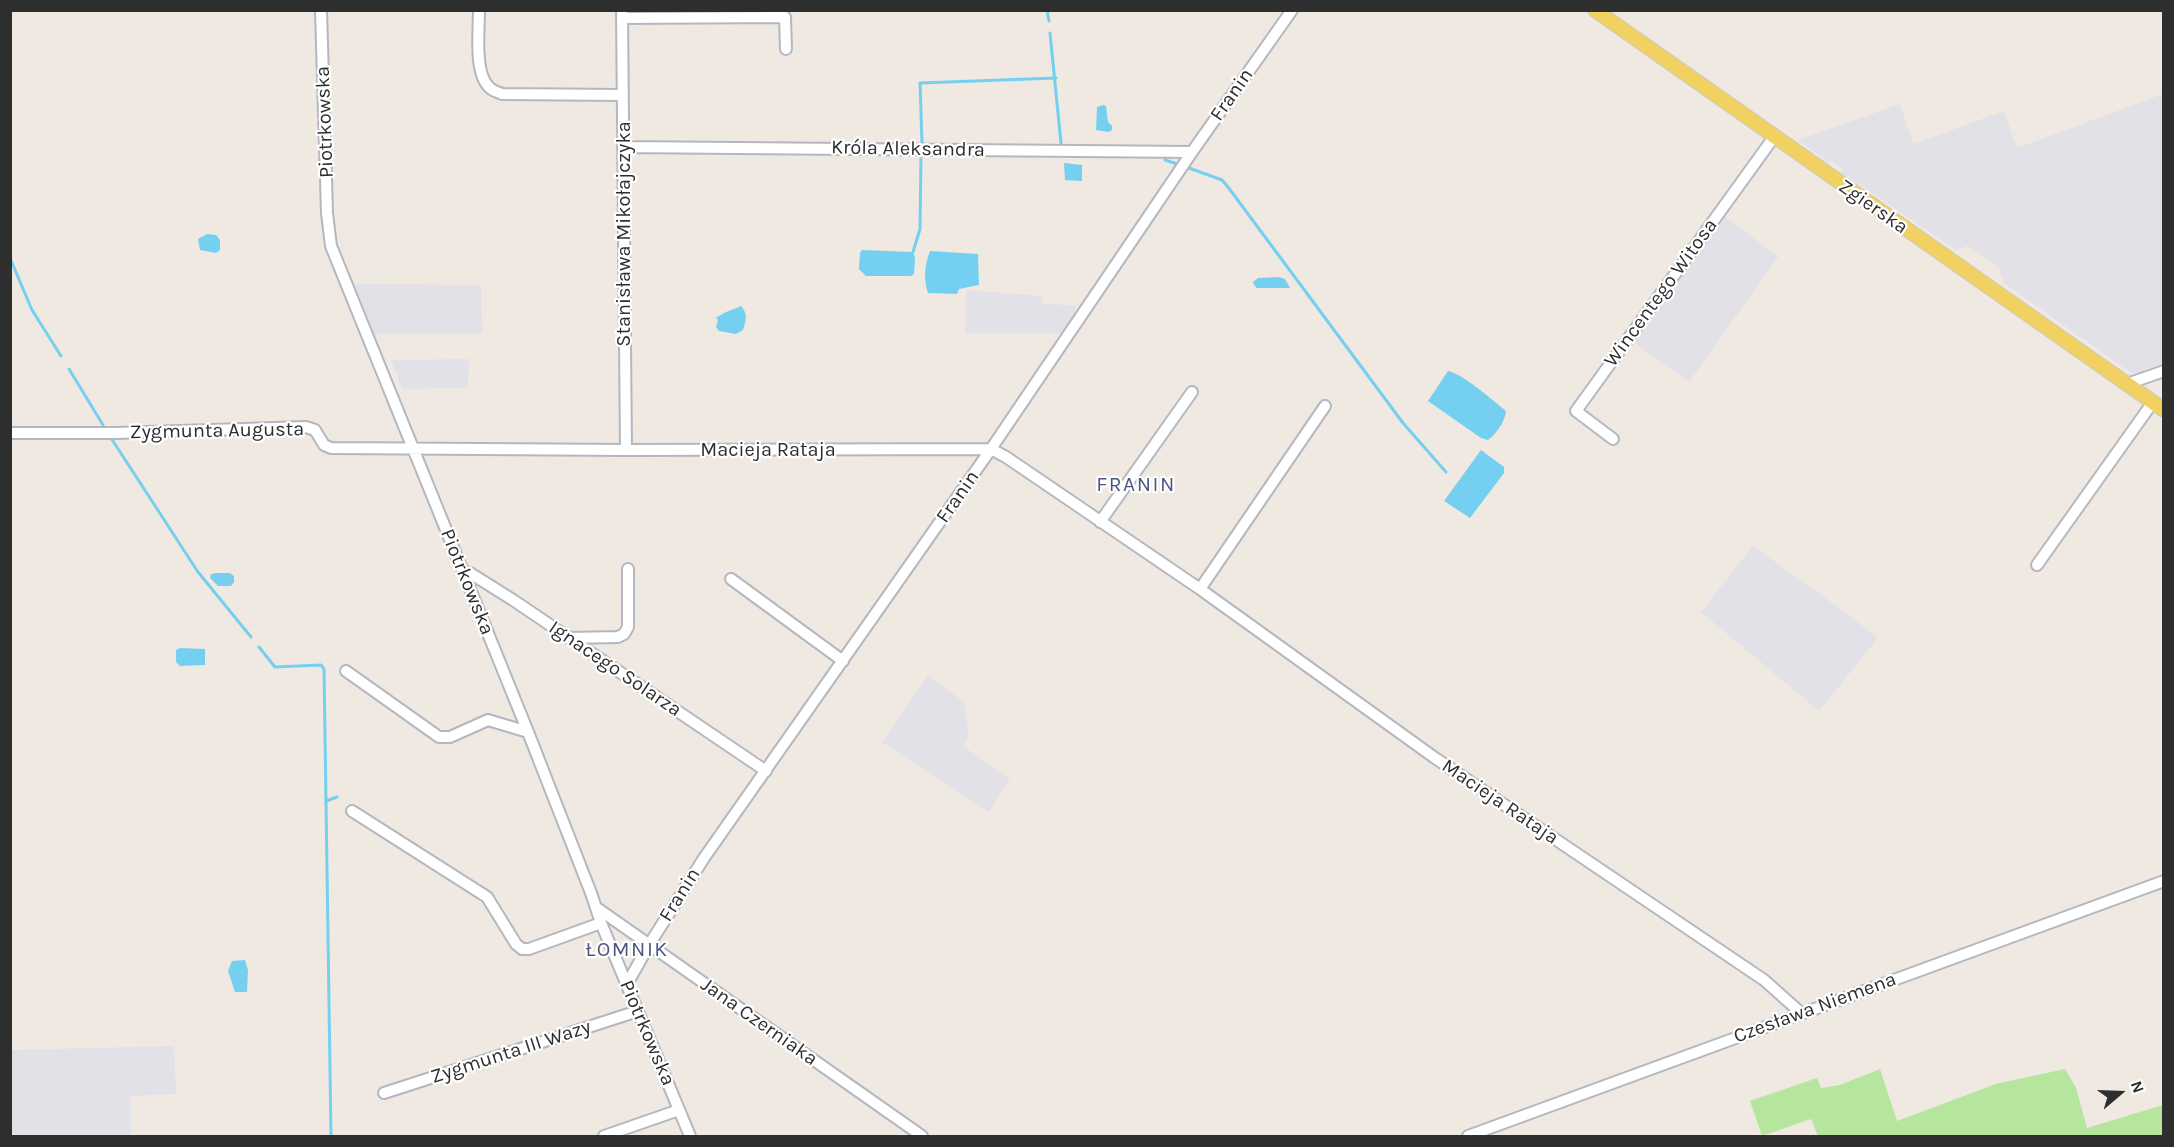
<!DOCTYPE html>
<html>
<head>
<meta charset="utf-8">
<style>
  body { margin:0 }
  #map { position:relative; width:2174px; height:1147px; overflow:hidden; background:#efe9e1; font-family:Karla,sans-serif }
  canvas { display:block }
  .frame { position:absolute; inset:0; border:12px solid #2e2e2e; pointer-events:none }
  .north { position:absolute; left:2090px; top:1063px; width:60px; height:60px; -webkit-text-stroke:4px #fff; paint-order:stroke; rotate:71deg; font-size:16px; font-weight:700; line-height:24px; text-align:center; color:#2e2e2e }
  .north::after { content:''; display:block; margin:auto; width:21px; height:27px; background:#2e2e2e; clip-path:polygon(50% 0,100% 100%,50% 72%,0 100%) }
</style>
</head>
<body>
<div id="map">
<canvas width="2174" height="1147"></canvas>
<div class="frame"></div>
<div class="north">N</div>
</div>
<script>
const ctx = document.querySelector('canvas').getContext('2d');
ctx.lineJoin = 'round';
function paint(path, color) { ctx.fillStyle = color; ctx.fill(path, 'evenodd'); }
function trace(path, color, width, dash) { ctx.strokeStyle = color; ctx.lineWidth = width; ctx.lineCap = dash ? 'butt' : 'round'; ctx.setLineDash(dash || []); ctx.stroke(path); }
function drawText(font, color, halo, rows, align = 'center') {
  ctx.font = font + ' Karla,sans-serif'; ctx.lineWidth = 4.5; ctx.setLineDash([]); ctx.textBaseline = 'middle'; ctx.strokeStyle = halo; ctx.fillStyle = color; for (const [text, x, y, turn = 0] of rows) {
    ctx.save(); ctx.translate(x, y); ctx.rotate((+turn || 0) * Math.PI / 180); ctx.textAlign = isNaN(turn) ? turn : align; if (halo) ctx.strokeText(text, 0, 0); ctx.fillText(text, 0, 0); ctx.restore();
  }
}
paint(new Path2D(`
  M 2163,94 L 2163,363 L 2133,374 L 2004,283 L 1999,268 L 1968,246 L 1956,250 L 1841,172 L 1843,169 L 1831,161 L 1829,163 L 1798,140 L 1900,104 L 1913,144 L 2004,111 L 2017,148 Z
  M 1725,216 L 1778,257 L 1689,382 L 1633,342 Z
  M 355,284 L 481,285 L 482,333 L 374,334 Z
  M 966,290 L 1042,296 L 1042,303 L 1075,306 L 1073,319 L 1063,333 L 965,333 Z
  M 469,359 L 468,388 L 402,389 L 391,360 Z
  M 1753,546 L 1834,604 L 1878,638 L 1819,711 L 1701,612 Z
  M 928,676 L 964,702 L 969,737 L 963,746 L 1010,779 L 989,812 L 882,742 Z
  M 174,1046 L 176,1094 L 131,1096 L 131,1136 L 11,1136 L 11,1050 Z`), '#e3e1e8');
paint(new Path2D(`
  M 1880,1069 L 1897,1121 L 1996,1084 L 2065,1069 L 2076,1088 L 2087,1128 L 2163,1105 L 2163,1136 L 1818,1136 L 1811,1119 L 1762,1136 L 1750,1101 L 1817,1078 L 1821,1088 L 1840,1085 Z`), '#b6e59e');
paint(new Path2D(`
  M 1103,105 L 1106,106 L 1108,122 L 1112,126 L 1112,130 L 1109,132 L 1096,130 L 1097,107 Z
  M 1064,163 L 1082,165 L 1082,181 L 1065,180 Z
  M 207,234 L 216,235 L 220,240 L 220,250 L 216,253 L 200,250 L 198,239 Z
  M 862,250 L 913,252 L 915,258 L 914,274 L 911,276 L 866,276 L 859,269 L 860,253 Z
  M 930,251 L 978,254 L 979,285 L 959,289 L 957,294 L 928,293 C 923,279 925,264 930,251 Z
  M 1279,277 L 1285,279 L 1290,288 L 1257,288 L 1254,285 L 1253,282 L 1258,278 Z
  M 741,306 C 748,313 746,321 743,330 L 736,334 L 719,331 L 716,327 L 718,320 L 716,318 C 722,313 734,309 741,306 Z
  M 1448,371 C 1462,373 1495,402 1506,411 C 1505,422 1496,434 1488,440 L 1481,438 L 1428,401 Z
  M 1481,450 L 1504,467 L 1504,473 L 1470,518 L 1444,501 Z
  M 217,573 L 230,573 L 234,576 L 234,582 L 231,586 L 218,586 L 210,578 L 211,574 Z
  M 180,648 L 205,649 L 205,665 L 180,666 L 176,662 L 176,650 Z
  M 245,960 L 248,970 L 247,992 L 235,992 L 228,971 L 232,961 Z`), '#75cff0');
trace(new Path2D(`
  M 1047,10 L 1049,21
  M 1050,33 L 1061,143
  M 922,143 L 920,83 L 1056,78
  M 1165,160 L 1177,164
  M 1189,168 L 1222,180 L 1228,187 L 1403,423 L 1446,472
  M 913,252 L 920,229 L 921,155
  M 10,258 L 32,310 L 61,356
  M 69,369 L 103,425
  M 111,438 L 198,572 L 251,637
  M 259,647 L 275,667 L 321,665 L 324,669 L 331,1136
  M 326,801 L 337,797`), '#75cff0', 3);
const minor = new Path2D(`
  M 321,10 L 327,213 L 331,246 L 528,732 L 591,893 L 601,923 L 690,1136
  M 479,10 C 479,31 474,73 489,87 C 492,91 498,92 502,94 L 623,95
  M 622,10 L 626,450
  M 622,18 L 785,17 L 786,49
  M 623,147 L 1192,152
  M 2127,384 L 2164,371
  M 10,433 L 116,433 L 306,427 L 315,430 L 324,445 L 331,448 L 626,450 L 991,449 L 1006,457 L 1200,589 L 1435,758 L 1764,980 L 1801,1013
  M 1613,439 L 1576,411 L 1774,137
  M 1100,522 L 1192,392
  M 2037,565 L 2153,402
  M 463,571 L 470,573 L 513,600 L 766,771
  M 731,579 L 843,661
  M 1200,589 L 1325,406
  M 568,638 L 618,637 L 624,634 L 628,627 L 628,569
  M 346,671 L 439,737 L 450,737 L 488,720 L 528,732
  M 352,811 L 487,897 L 516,944 L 522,949 L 529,949 L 601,923
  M 597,908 L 922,1136
  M 627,984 L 649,945 L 704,858 L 991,449 L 1192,152 L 1292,10
  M 384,1093 L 638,1011
  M 604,1136 L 679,1110
  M 1468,1136 L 2164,881`);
const major = new Path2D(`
  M 1595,10 L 2164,410`);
trace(minor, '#b4b7c1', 14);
trace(major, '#c9c9c9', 16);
trace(minor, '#fff', 10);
trace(major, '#f2d163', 14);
drawText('20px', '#2e2e2e', '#fff', [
  ["Franin",1232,95,-55],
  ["Piotrkowska",325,122,-92],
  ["Króla Aleksandra",908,149,1],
  ["Zgierska",1873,207,35],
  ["Stanisława Mikołajczyka",624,234,-90],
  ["Wincentego Witosa",1661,293,-54],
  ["Zygmunta Augusta",217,431,-1],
  ["Macieja Rataja",768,450],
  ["Franin",958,497,-55],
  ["Piotrkowska",467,582,68],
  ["Ignacego Solarza",615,669,34],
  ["Macieja Rataja",1500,802,34],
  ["Franin",680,895,-58],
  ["Czesława Niemena",1815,1008,-20],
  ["Jana Czerniaka",759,1022,35],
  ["Piotrkowska",647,1033,67],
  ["Zygmunta III Wazy",511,1052,-18]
]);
ctx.letterSpacing = '1.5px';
drawText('21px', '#4d5680', '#fff', [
  ["FRANIN",1136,485],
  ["ŁOMNIK",627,950]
]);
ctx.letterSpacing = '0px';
</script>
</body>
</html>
